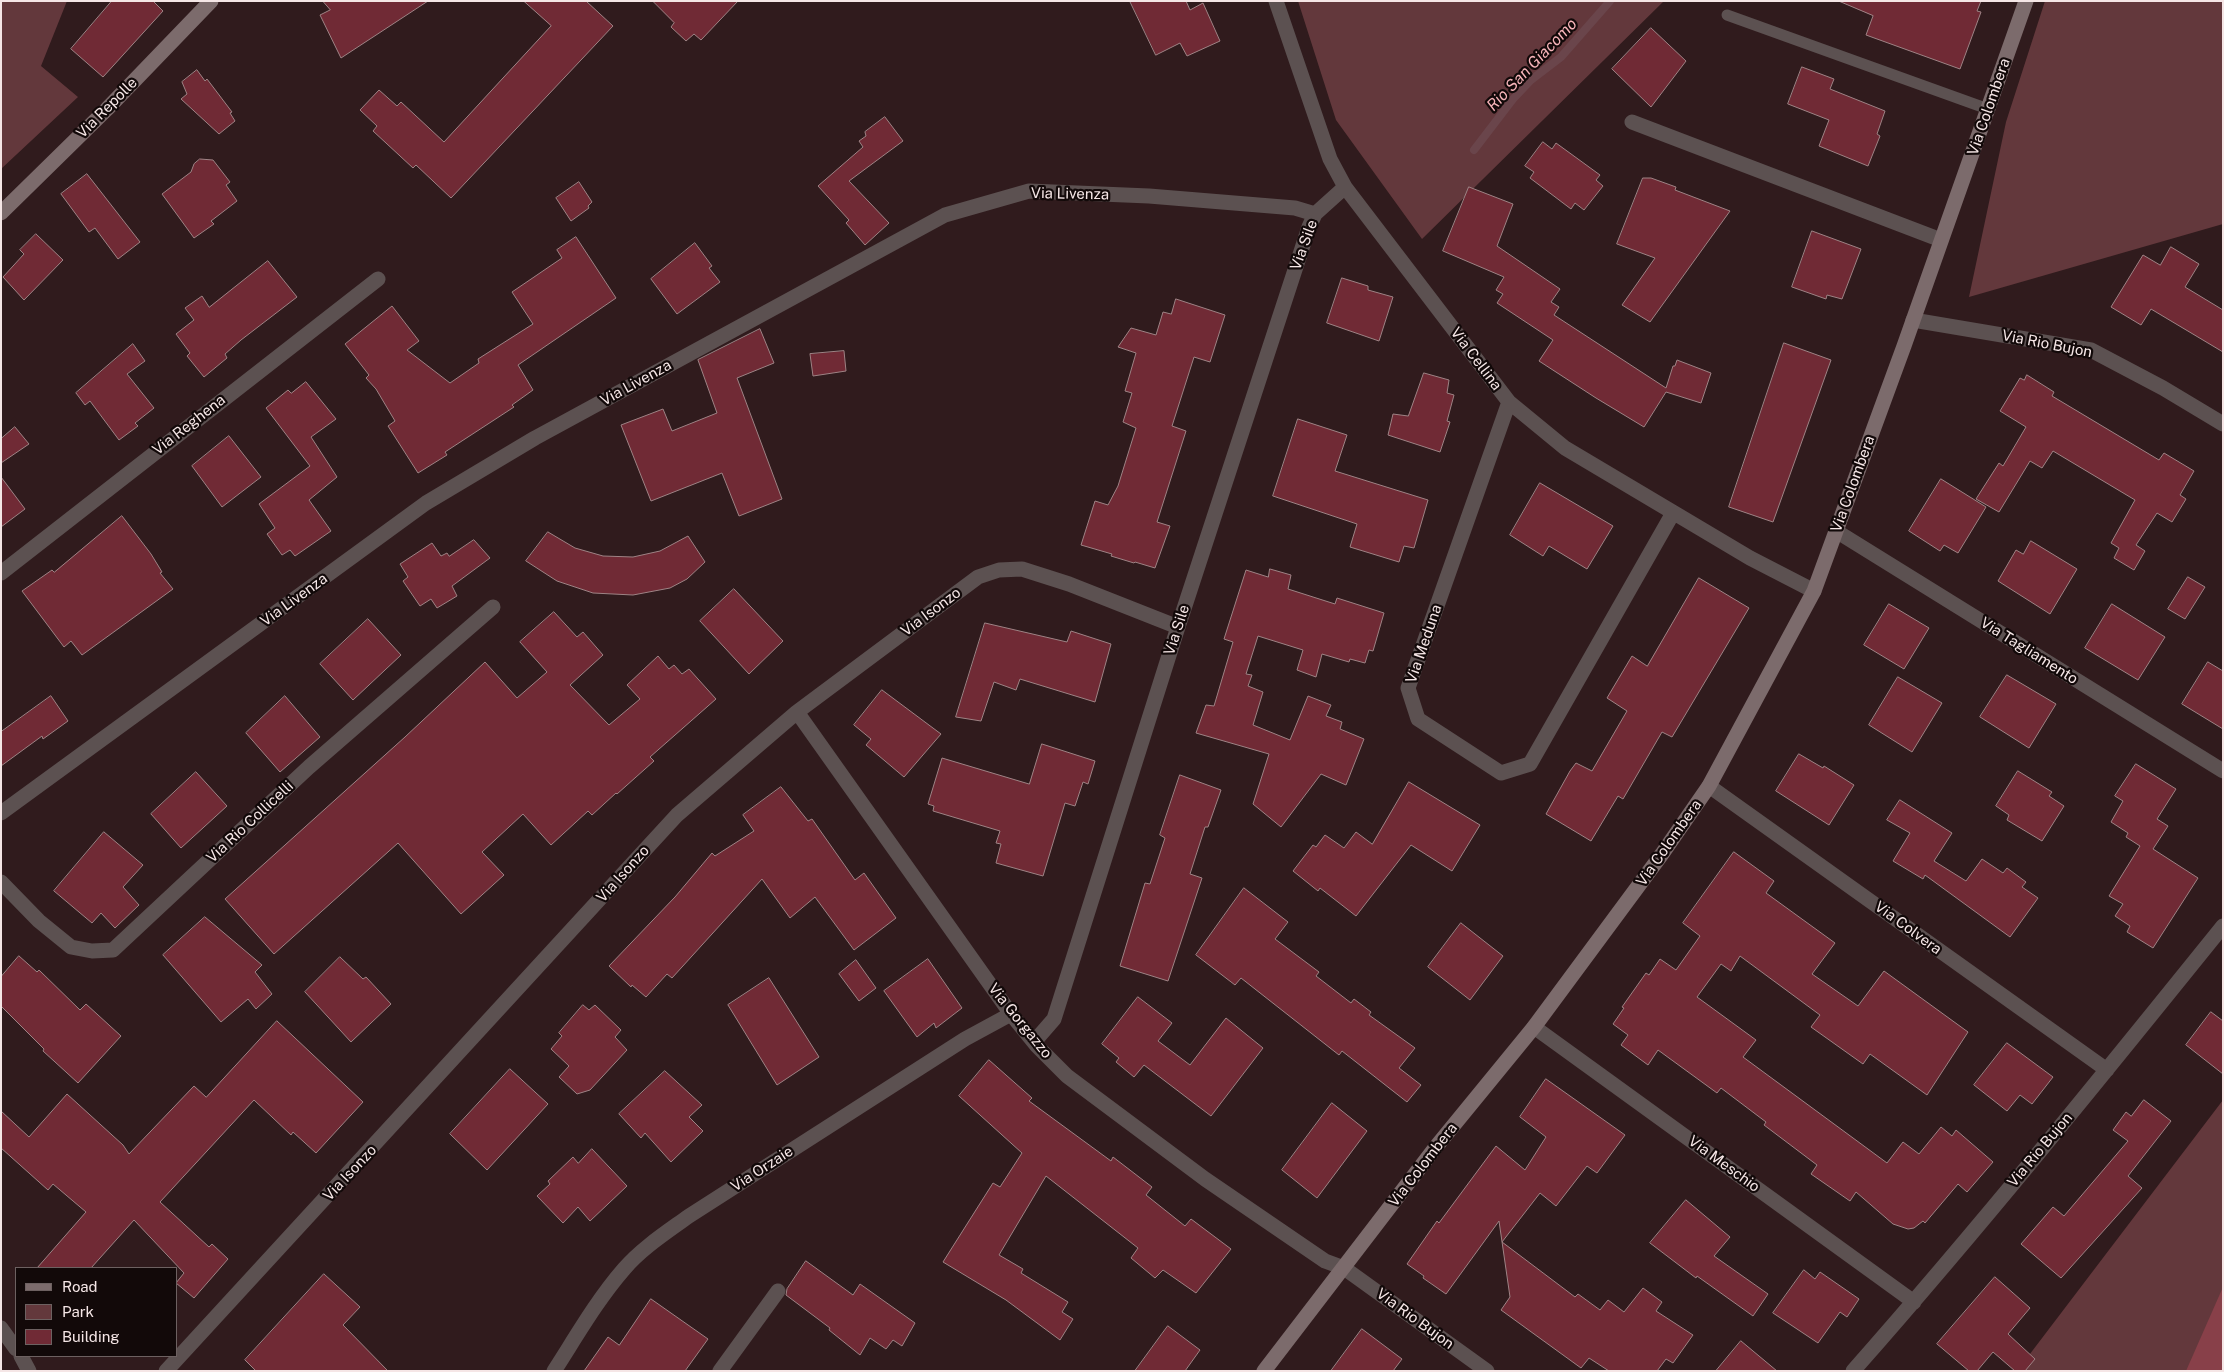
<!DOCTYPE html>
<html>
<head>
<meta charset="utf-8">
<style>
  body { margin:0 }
  #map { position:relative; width:2224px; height:1372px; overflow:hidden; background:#301b1d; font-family:"Public Sans",sans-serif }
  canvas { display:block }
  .frame { position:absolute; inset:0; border:2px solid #f5e6e6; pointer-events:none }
  .legend { position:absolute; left:15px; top:1267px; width:162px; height:90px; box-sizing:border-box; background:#120909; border:1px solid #6d6161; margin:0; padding:6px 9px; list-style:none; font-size:15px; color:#f5e6e6 }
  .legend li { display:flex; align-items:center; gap:10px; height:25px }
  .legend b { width:25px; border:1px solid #6d6161 }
</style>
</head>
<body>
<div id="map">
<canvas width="2224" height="1372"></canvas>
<div class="frame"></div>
<ul class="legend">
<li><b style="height:6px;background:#7c6b6c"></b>Road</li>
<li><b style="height:14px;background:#63383c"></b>Park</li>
<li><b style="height:14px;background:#702a35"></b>Building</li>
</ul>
</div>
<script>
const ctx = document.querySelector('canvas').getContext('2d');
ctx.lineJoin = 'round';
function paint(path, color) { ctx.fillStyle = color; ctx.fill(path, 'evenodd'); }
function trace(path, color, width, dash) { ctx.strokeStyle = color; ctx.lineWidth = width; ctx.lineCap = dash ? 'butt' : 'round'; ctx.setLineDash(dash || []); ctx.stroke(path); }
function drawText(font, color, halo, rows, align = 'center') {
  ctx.font = font + ' "Public Sans",sans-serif'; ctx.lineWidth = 4.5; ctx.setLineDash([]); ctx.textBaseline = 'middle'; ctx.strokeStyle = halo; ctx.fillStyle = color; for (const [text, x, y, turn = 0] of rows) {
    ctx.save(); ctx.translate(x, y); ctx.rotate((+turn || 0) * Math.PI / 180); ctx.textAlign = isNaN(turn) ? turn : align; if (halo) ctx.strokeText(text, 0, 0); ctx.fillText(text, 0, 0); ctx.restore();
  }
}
paint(new Path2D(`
  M 1,1 L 67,1 L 41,66 L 78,97 L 1,169 Z
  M 1298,1 L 1664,1 L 1422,239 L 1336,120 Z
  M 2045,1 L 2223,1 L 2223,224 L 1969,297 L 2006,122 Z
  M 2223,1100 L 2223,1371 L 2017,1371 Z`), '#63383c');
paint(new Path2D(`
  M 2223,1287 L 2223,1371 L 2186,1371 Z`), '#884049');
trace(new Path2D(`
  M 1474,150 L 1513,99 L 1531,80 L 1561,57 L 1610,1`), '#6a454b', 8);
const building = new Path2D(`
  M 112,1 L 153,1 L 163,11 L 103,77 L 71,49 Z
  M 323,1 L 428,1 L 341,58 L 320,15 L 330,10 Z
  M 524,1 L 586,1 L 613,26 L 451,198 L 416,165 L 413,168 L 373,131 L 377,126 L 360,110 L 379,90 L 397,106 L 401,102 L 444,142 L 551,26 Z
  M 653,1 L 738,1 L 701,40 L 694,34 L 686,41 L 671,27 L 674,23 Z
  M 1130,1 L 1186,1 L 1190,10 L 1203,3 L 1220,41 L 1187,56 L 1180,43 L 1156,55 Z
  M 1839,1 L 1981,1 L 1977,11 L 1981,12 L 1960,69 L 1866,35 L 1873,16 Z
  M 1651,28 L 1686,61 L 1651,107 L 1612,69 Z
  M 1802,67 L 1834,79 L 1830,89 L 1885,111 L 1877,134 L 1880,136 L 1868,166 L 1819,146 L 1829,120 L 1788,104 Z
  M 197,70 L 205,81 L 207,79 L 232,112 L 230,113 L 235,121 L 219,134 L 181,99 L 187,94 L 182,82 Z
  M 885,117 L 903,141 L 849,181 L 889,223 L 865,245 L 846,223 L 849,220 L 818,186 L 863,147 L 859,141 L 866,136 L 865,132 Z
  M 1543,142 L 1552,149 L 1556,143 L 1600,175 L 1596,180 L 1603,186 L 1584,210 L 1575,203 L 1571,209 L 1530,178 L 1534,172 L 1525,166 Z
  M 200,159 L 213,160 L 230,182 L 226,185 L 237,201 L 211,221 L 214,224 L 194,238 L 162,194 L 191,172 L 194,164 Z
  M 87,174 L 140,242 L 118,259 L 95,228 L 89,232 L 61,194 Z
  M 1643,178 L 1651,178 L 1676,187 L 1675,190 L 1730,211 L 1650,322 L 1622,305 L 1655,258 L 1617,244 Z
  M 579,182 L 592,202 L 588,206 L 589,208 L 571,221 L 556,198 Z
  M 1469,187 L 1513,204 L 1497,246 L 1560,289 L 1551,302 L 1559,307 L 1554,315 L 1666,388 L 1673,366 L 1675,366 L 1677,360 L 1711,373 L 1701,403 L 1666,392 L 1644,427 L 1596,398 L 1539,361 L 1553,340 L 1497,303 L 1503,294 L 1496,290 L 1504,277 L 1443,251 Z
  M 1812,231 L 1861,249 L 1842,299 L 1827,295 L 1826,299 L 1792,287 Z
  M 36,234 L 63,260 L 24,300 L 3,277 L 24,254 L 20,250 Z
  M 576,237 L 616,298 L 518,365 L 533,390 L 512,405 L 514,407 L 445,452 L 447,455 L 418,473 L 388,426 L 395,421 L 376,389 L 366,378 L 369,375 L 345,344 L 392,306 L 419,341 L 407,350 L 450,383 L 479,363 L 478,359 L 533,324 L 512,292 L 562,258 L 557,250 Z
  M 695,243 L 712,266 L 709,268 L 720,282 L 677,314 L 651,279 Z
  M 2171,247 L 2199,264 L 2185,287 L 2223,310 L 2223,352 L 2151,309 L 2141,325 L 2111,307 L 2143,255 L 2160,265 Z
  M 268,261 L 297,297 L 241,340 L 225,354 L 227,358 L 204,377 L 187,356 L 190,353 L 176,334 L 194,320 L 185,308 L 202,296 L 209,307 Z
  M 1342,278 L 1368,286 L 1368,290 L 1393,297 L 1379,341 L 1327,323 Z
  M 1176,299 L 1225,315 L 1210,362 L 1194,357 L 1172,426 L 1186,431 L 1157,522 L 1170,526 L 1155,568 L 1135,562 L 1134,563 L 1111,556 L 1112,554 L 1081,545 L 1095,501 L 1108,505 L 1118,486 L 1136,428 L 1123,422 L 1132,393 L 1125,391 L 1136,353 L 1118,347 L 1131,328 L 1156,335 L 1163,312 L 1171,314 Z
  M 760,329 L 774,363 L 737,378 L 782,499 L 739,516 L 722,473 L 651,501 L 621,425 L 663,409 L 672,431 L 717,413 L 698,360 Z
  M 1784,343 L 1831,360 L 1773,522 L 1729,507 Z
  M 133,344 L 145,361 L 127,374 L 154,408 L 135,423 L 138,426 L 119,440 L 90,401 L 85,405 L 76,393 Z
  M 844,351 L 846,371 L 813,376 L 810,354 Z
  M 1424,373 L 1449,380 L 1447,393 L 1454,395 L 1447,421 L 1450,422 L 1440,452 L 1388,435 L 1393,414 L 1408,416 Z
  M 2027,375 L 2054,392 L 2052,396 L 2159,460 L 2164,453 L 2194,471 L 2180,495 L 2186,499 L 2172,522 L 2157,513 L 2136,545 L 2145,551 L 2134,570 L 2114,558 L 2119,548 L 2111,543 L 2135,500 L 2053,451 L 2042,468 L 2030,461 L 1999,512 L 1976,499 L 1999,463 L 2003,466 L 2026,427 L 2000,411 L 2020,378 L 2024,380 Z
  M 306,382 L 336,419 L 311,437 L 337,477 L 309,500 L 331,531 L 295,556 L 290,550 L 282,555 L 267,534 L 275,528 L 259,504 L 310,466 L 266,408 L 288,390 L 291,393 Z
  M 1298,419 L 1347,435 L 1335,471 L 1428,500 L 1414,548 L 1404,546 L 1399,562 L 1350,547 L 1357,524 L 1273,496 Z
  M 15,427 L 29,444 L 1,463 L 1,439 Z
  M 229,436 L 261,477 L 222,507 L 192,466 Z
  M 1,477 L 25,509 L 1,527 Z
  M 1941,479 L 1986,507 L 1958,553 L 1944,545 L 1940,551 L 1909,531 Z
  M 1540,483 L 1613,526 L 1587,569 L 1549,546 L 1543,556 L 1510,535 Z
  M 122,516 L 151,554 L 162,572 L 160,573 L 173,589 L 82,655 L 71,641 L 64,647 L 22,591 L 52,570 L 54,572 Z
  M 548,532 L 575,548 L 603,556 L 633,557 L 660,551 L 688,536 L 705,562 L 687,579 L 670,588 L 633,595 L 593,593 L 557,581 L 526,561 Z
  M 474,540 L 490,558 L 452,586 L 457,596 L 437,608 L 431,599 L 420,606 L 403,581 L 408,577 L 400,564 L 432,543 L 441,556 L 447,553 L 449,556 Z
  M 2031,541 L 2077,569 L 2050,614 L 1998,581 L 2016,550 L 2023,554 Z
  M 1270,569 L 1291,575 L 1288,589 L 1335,604 L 1337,598 L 1384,613 L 1373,651 L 1369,650 L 1365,663 L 1350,659 L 1349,662 L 1322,654 L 1316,677 L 1297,670 L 1303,650 L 1258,636 L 1246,674 L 1252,675 L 1248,686 L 1263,692 L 1253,725 L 1290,740 L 1308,696 L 1331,705 L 1326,716 L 1342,722 L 1340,729 L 1364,739 L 1346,785 L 1321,774 L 1281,827 L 1253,804 L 1269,754 L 1196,733 L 1206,705 L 1214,706 L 1233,642 L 1224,639 L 1246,570 L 1268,577 Z
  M 2188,577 L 2205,587 L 2185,619 L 2168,609 Z
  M 1699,578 L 1749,608 L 1672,737 L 1662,732 L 1623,799 L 1618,796 L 1591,841 L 1546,814 L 1570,771 L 1576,763 L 1592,771 L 1627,711 L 1607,698 L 1632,656 L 1647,666 Z
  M 734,589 L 783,641 L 749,674 L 700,621 Z
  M 1889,604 L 1929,628 L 1904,669 L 1864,645 Z
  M 2112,604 L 2165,637 L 2138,680 L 2085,648 Z
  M 554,612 L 577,637 L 583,632 L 603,655 L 570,685 L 609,725 L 640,699 L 627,685 L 658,656 L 669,669 L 674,665 L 682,674 L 689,669 L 716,699 L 650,757 L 654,761 L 617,794 L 616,793 L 592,815 L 588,811 L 551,845 L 523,814 L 482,852 L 504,875 L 461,914 L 398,843 L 274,954 L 225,899 L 405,737 L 485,662 L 517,698 L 547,672 L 520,642 Z
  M 368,619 L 401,655 L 353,700 L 320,664 Z
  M 985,623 L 1067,642 L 1071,631 L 1111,644 L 1095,702 L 1020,679 L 1016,690 L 994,682 L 981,721 L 956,717 Z
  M 2208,662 L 2223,671 L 2223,729 L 2182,704 Z
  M 2007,675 L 2056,704 L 2029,748 L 1980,717 Z
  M 1898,677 L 1942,703 L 1912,752 L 1869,725 Z
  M 882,690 L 941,734 L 904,777 L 866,745 L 871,739 L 854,725 Z
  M 51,696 L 68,721 L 43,739 L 42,736 L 1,766 L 1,732 Z
  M 285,696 L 320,737 L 280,772 L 246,733 Z
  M 1042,744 L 1095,761 L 1088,784 L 1083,782 L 1075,806 L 1065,803 L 1043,876 L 996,863 L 1001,844 L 996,843 L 1000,831 L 933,811 L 934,806 L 928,804 L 942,758 L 1029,784 Z
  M 1799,754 L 1823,768 L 1824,766 L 1854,785 L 1829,825 L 1776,791 Z
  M 2136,764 L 2176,789 L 2157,819 L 2168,826 L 2153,849 L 2198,878 L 2153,948 L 2127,932 L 2130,926 L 2115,916 L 2123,904 L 2109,896 L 2140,846 L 2126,837 L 2128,833 L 2111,822 L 2123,801 L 2115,796 Z
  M 2018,771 L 2052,792 L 2049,796 L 2064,806 L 2042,841 L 2007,820 L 2009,815 L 1996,806 Z
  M 196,772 L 227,806 L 181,848 L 151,814 Z
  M 1180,775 L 1221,790 L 1208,827 L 1205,827 L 1190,874 L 1202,878 L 1168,981 L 1120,966 L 1145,883 L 1150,884 L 1165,838 L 1160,835 Z
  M 1409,782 L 1480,825 L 1452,871 L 1411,845 L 1356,916 L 1320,888 L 1318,891 L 1293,871 L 1313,845 L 1316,847 L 1325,835 L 1344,848 L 1356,832 L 1372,844 Z
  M 781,787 L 808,821 L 812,819 L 855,880 L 864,873 L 896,918 L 854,950 L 815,897 L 790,918 L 762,879 L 672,978 L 667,974 L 646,997 L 632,985 L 631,987 L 609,966 L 675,897 L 712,853 L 715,856 L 754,831 L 743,815 Z
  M 1900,800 L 1952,833 L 1934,861 L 1966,881 L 1982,859 L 2003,873 L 2007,868 L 2026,882 L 2022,887 L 2038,898 L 2010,937 L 1925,875 L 1923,879 L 1893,861 L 1910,833 L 1887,820 Z
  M 104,832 L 143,865 L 123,887 L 139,905 L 115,928 L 101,913 L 92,923 L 54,891 Z
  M 1734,852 L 1774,881 L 1766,893 L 1835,943 L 1812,974 L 1858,1006 L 1884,971 L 1968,1032 L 1927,1095 L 1870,1054 L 1863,1064 L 1811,1027 L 1820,1015 L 1740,956 L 1731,971 L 1721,964 L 1697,997 L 1756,1040 L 1743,1057 L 1887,1163 L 1903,1142 L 1919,1154 L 1941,1127 L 1952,1136 L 1956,1130 L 1993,1162 L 1967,1192 L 1958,1184 L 1925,1223 L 1923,1221 L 1914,1228 L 1908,1229 L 1893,1224 L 1856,1192 L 1850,1201 L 1811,1174 L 1817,1165 L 1764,1125 L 1766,1122 L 1721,1088 L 1717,1093 L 1658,1050 L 1648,1065 L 1621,1045 L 1628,1035 L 1613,1024 L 1624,1008 L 1622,1007 L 1646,973 L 1649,975 L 1660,959 L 1676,970 L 1700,936 L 1683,923 Z
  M 1244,888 L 1288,922 L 1275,939 L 1319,972 L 1316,976 L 1351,1003 L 1354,999 L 1371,1012 L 1369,1015 L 1415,1048 L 1399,1068 L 1421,1085 L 1407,1102 L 1342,1051 L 1339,1055 L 1241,978 L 1235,985 L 1196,955 Z
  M 205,917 L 262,965 L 255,972 L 272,994 L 256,1009 L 248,999 L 221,1022 L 163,955 Z
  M 1461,923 L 1503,956 L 1470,1000 L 1428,967 Z
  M 19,956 L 37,972 L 39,970 L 80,1010 L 86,1004 L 121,1036 L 78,1083 L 43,1051 L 44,1049 L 1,1006 L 1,977 Z
  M 340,957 L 363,979 L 366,977 L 391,1004 L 351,1042 L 305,992 Z
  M 928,959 L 962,1008 L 936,1028 L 934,1023 L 917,1037 L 884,991 Z
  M 856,960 L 876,988 L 859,1001 L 839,974 Z
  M 769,978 L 819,1057 L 777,1085 L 728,1005 Z
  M 1138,997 L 1172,1023 L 1158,1041 L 1190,1065 L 1226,1018 L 1263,1048 L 1211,1116 L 1144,1065 L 1134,1077 L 1116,1062 L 1119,1058 L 1102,1044 Z
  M 583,1005 L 589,1010 L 595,1005 L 621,1030 L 615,1037 L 627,1050 L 590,1090 L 577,1094 L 559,1077 L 569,1066 L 551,1049 L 562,1036 L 559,1033 Z
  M 2211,1012 L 2223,1021 L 2223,1074 L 2186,1045 Z
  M 277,1021 L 363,1102 L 316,1153 L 293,1132 L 291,1135 L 254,1100 L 160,1202 L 209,1247 L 212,1244 L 228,1259 L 194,1298 L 176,1283 L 184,1273 L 134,1220 L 91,1268 L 37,1268 L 86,1212 L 53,1184 L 48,1190 L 1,1148 L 1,1111 L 29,1137 L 67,1094 L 123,1145 L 129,1154 L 194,1086 L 206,1097 Z
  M 2007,1043 L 2053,1077 L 2032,1104 L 2020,1095 L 2007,1111 L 1974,1085 Z
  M 989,1060 L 1032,1098 L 1029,1101 L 1111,1161 L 1113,1157 L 1152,1187 L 1146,1195 L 1185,1226 L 1191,1219 L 1231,1249 L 1196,1293 L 1163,1270 L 1155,1278 L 1131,1258 L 1138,1248 L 1046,1176 L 999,1255 L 1023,1269 L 1021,1273 L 1068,1302 L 1062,1312 L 1073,1319 L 1060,1340 L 1006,1300 L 943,1262 L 993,1183 L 1000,1187 L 1022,1153 L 959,1096 Z
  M 510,1069 L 548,1104 L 487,1170 L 450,1134 Z
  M 665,1071 L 702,1105 L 689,1117 L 703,1131 L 671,1162 L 645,1133 L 641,1138 L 619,1114 Z
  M 1546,1079 L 1625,1135 L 1597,1173 L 1587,1166 L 1556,1206 L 1540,1193 L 1502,1242 L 1575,1297 L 1578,1294 L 1600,1310 L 1608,1300 L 1624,1312 L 1643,1288 L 1662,1302 L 1656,1311 L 1693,1335 L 1673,1363 L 1666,1359 L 1657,1371 L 1609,1371 L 1589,1358 L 1581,1368 L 1501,1310 L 1510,1297 L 1499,1221 L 1446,1294 L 1423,1278 L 1424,1276 L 1407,1264 L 1437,1221 L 1439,1223 L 1496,1146 L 1525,1170 L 1546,1137 L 1520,1117 Z
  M 2144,1100 L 2171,1121 L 2128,1176 L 2142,1188 L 2061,1278 L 2021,1244 L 2053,1207 L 2064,1216 L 2128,1141 L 2113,1130 L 2126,1112 L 2131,1116 Z
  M 1332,1103 L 1367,1131 L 1317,1198 L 1282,1170 Z
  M 592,1149 L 627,1186 L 590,1221 L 578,1207 L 563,1223 L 537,1196 L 550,1184 L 548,1181 L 573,1157 L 578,1163 Z
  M 1686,1200 L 1730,1237 L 1714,1256 L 1768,1294 L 1753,1316 L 1697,1276 L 1696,1278 L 1650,1243 Z
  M 806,1261 L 853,1295 L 860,1284 L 915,1323 L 902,1346 L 893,1340 L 886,1349 L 870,1338 L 860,1355 L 829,1330 L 830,1328 L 786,1295 L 787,1289 Z
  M 1804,1270 L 1815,1279 L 1820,1272 L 1859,1299 L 1847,1317 L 1840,1312 L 1818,1343 L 1773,1313 Z
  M 324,1274 L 360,1307 L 343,1325 L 388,1371 L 256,1371 L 245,1360 Z
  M 1995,1277 L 2030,1308 L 2008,1334 L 2035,1359 L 2025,1371 L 2015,1371 L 1993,1352 L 1977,1371 L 1969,1371 L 1937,1344 Z
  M 651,1299 L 708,1339 L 685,1371 L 584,1371 L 608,1337 L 619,1345 Z
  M 1168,1326 L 1200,1350 L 1185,1371 L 1135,1371 Z
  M 1362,1329 L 1402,1359 L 1393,1371 L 1331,1371 Z
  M 1741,1341 L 1777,1371 L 1716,1371 Z`);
paint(building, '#702a35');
trace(building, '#9e8385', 1);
trace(new Path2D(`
  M 1727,15 L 1988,109`), '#5c5151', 11);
trace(new Path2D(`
  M 1276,1 L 1330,159 L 1345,187 L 1509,402 L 1565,448 L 1750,558 L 1814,591
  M 1632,122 L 1941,240
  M 1913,320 L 2091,350 L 2163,388 L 2223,424
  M 1509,402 L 1408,688 L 1418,719 L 1501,773 L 1530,764 L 1673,513
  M 1836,531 L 2223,771
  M 1,573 L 378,279
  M 797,712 L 1011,1014 L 1037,1046 L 1067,1076 L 1205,1179 L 1325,1261 L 1344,1268 L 1487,1371
  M 1709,786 L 2107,1070
  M 1,813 L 426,503 L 535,438 L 945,215 L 1029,191 L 1149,196 L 1295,208 L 1315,214 L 1345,187
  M 1,882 L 39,921 L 71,947 L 92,951 L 113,950 L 309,767 L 493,607
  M 1534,1027 L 1914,1302
  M 1034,1042 L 1054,1019 L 1178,627 L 1309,227 L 1315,214
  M 1,1328 L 16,1349
  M 21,1356 L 29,1371
  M 166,1371 L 677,815 L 797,712 L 978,577 L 999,570 L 1022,569 L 1069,584 L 1178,627
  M 554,1371 C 576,1337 597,1300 624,1269 C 642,1248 667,1232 689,1216 L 965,1039 L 1011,1014
  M 720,1371 L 778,1291
  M 1853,1371 C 1981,1226 2102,1076 2223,926`), '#5c5151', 15);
trace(new Path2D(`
  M 1,213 L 107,109 L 211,1
  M 1264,1371 L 1435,1148 L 1534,1027 L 1662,854 L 1709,786 L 1814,591 L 1904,346 L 2026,1`), '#7c6b6c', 15);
drawText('15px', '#f5e6e6', '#120909', [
  ["Via Colombera",1989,107,-71],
  ["Via Repolle",107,108,-45],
  ["Via Livenza",1070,194,1],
  ["Via Sile",1304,245,-70],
  ["Via Rio Bujon",2047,344,11],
  ["Via Cellina",1476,359,53],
  ["Via Livenza",636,383,-29],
  ["Via Reghena",189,425,-38],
  ["Via Colombera",1853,484,-70],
  ["Via Livenza",294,600,-36],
  ["Via Isonzo",931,612,-37],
  ["Via Sile",1177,630,-72],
  ["Via Meduna",1424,644,-71],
  ["Via Tagliamento",2029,651,32],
  ["Via Rio Collicelli",250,822,-43],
  ["Via Colombera",1669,843,-55],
  ["Via Isonzo",623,874,-48],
  ["Via Colvera",1908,928,36],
  ["Via Gorgazzo",1020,1021,51],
  ["Via Rio Bujon",2040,1150,-50],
  ["Via Meschio",1724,1164,36],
  ["Via Colombera",1423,1165,-52],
  ["Via Orzaie",762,1169,-33],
  ["Via Isonzo",350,1173,-47],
  ["Via Rio Bujon",1415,1319,36]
]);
drawText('italic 16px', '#f6b4b9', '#120909', [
  ["Rio San Giacomo",1532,65,-46]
]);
</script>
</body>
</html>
